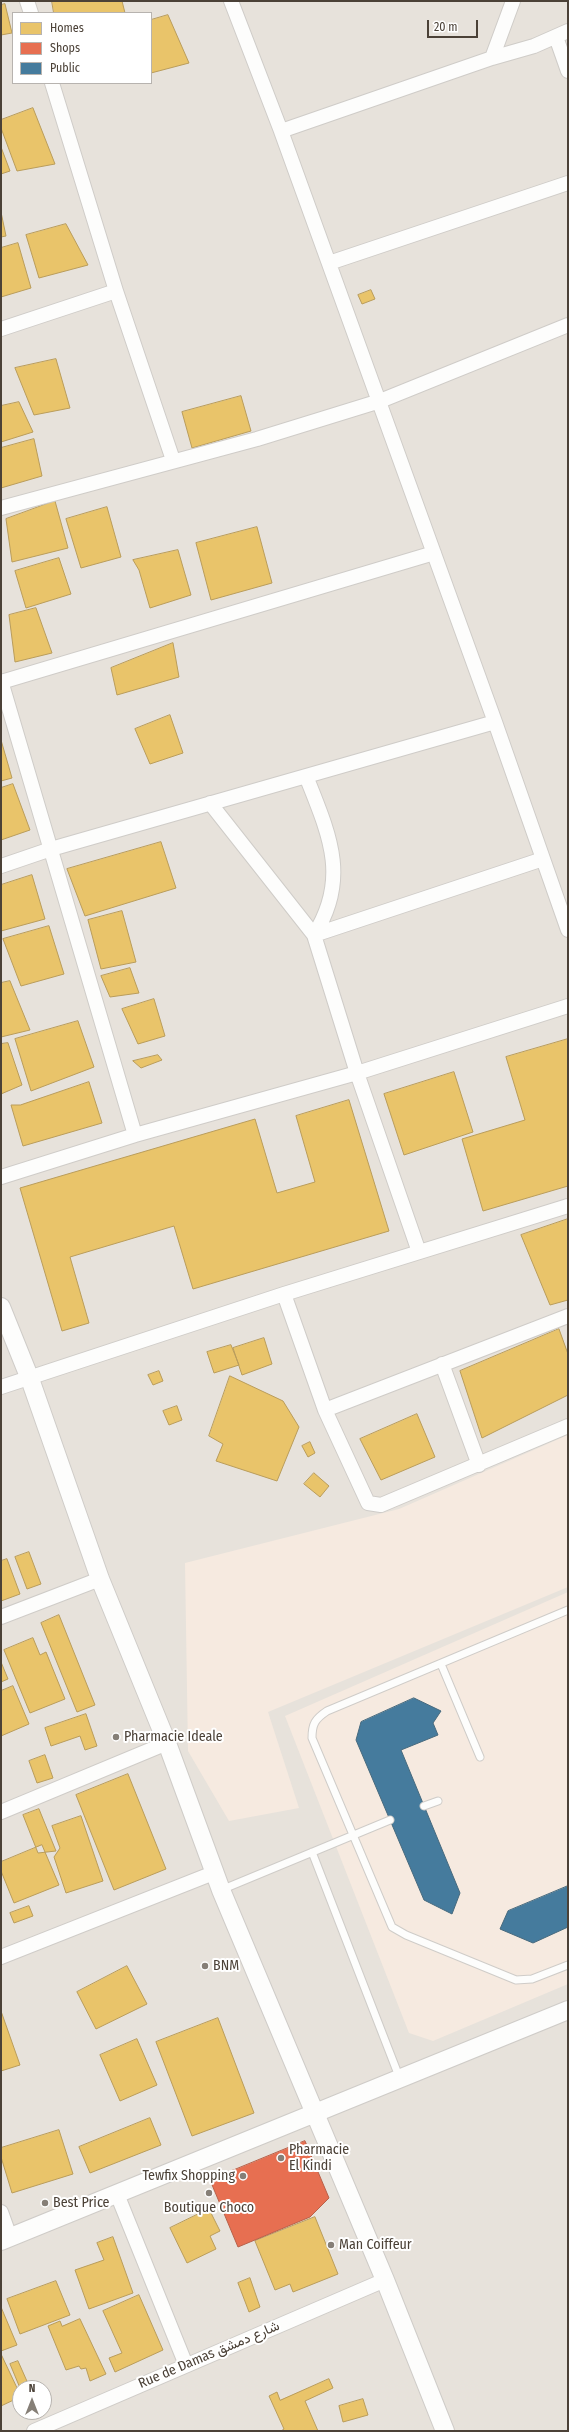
<!DOCTYPE html>
<html>
<head>
<meta charset="utf-8">
<style>
  body { margin:0 }
  #map { position:relative; width:569px; height:2432px; overflow:hidden; background:#f3f1ee; font-family:"Fira Sans Condensed",sans-serif }
  canvas { display:block }
  .frame { position:absolute; inset:0; border:2px solid #4b4137; pointer-events:none }
  .legend { position:absolute; left:12px; top:12px; width:140px; height:72px; box-sizing:border-box; background:#fff; border:1px solid #b7b3af; margin:0; padding:5px 7px; list-style:none; font-size:12px; color:#4b4137 }
  .legend li { display:flex; align-items:center; gap:8px; height:20px }
  .legend b { width:20px; border:1px solid #b7b3af }
  .north { position:absolute; left:12px; top:2380px; width:40px; height:40px; box-sizing:border-box; background:#fff; border:1px solid #b7b3af; border-radius:50%; rotate:0deg; font-size:11px; font-weight:700; line-height:16px; text-align:center; color:#4b4137 }
  .north::after { content:''; display:block; margin:auto; width:14px; height:18px; background:#867f77; clip-path:polygon(50% 0,100% 100%,50% 72%,0 100%) }
  .scale { position:absolute; left:427px; top:20px; width:51px; height:18px; box-sizing:border-box; border:2px solid #4b4137; border-top:0; padding-left:5px; font-size:12px; line-height:14px; white-space:nowrap; color:#4b4137; -webkit-text-stroke:3px #fff; paint-order:stroke }
</style>
</head>
<body>
<div id="map">
<canvas width="569" height="2432"></canvas>
<div class="frame"></div>
<ul class="legend">
<li><b style="height:11px;background:#e9c46a"></b>Homes</li>
<li><b style="height:11px;background:#e76f51"></b>Shops</li>
<li><b style="height:11px;background:#457b9d"></b>Public</li>
</ul>
<div class="north">N</div>
<div class="scale">20 m</div>
</div>
<script>
const ctx = document.querySelector('canvas').getContext('2d');
ctx.lineJoin = 'round';
function paint(path, color) { ctx.fillStyle = color; ctx.fill(path, 'evenodd'); }
function trace(path, color, width, dash) { ctx.strokeStyle = color; ctx.lineWidth = width; ctx.lineCap = dash ? 'butt' : 'round'; ctx.setLineDash(dash || []); ctx.stroke(path); }
function drawText(font, color, halo, rows, align = 'center') {
  ctx.font = font + ' "Fira Sans Condensed",Vazirmatn,sans-serif'; ctx.lineWidth = 4; ctx.setLineDash([]); ctx.textBaseline = 'middle'; ctx.strokeStyle = halo; ctx.fillStyle = color; for (const [text, x, y, turn = 0] of rows) {
    ctx.save(); ctx.translate(x, y); ctx.rotate((+turn || 0) * Math.PI / 180); ctx.textAlign = isNaN(turn) ? turn : align; if (halo) ctx.strokeText(text, 0, 0); ctx.fillText(text, 0, 0); ctx.restore();
  }
}
paint(new Path2D(`
  M 1,1 L 568,1 L 568,2431 L 1,2431 ZM 13,13 L 151,13 L 151,83 L 13,83 ZM 20,2388 L 44,2388 L 44,2412 L 20,2412 Z`), '#e7e2db');
paint(new Path2D(`
  M 568,1435 L 568,1587 L 268,1712 L 299,1808 L 229,1821 L 188,1751 L 185,1563 L 399,1509 Z
  M 568,1592 L 568,1984 L 433,2041 L 409,2033 L 285,1716 Z`), '#f6eae0');
const homes = new Path2D(`
  M 52,1 L 122,1 L 125,13 L 54,13 Z
  M 5,4 L 12,33 L 1,35 L 1,5 Z
  M 168,15 L 189,63 L 151,73 L 151,20 Z
  M 33,108 L 55,164 L 17,171 L 1,128 L 1,120 Z
  M 1,147 L 10,171 L 1,174 Z
  M 1,212 L 6,236 L 1,237 Z
  M 66,224 L 88,265 L 39,278 L 26,235 Z
  M 18,243 L 31,288 L 1,297 L 1,248 Z
  M 371,290 L 375,299 L 362,304 L 358,295 Z
  M 56,359 L 70,408 L 34,415 L 15,368 Z
  M 241,396 L 251,431 L 192,448 L 182,412 Z
  M 19,402 L 33,432 L 1,442 L 1,406 Z
  M 34,439 L 42,476 L 1,488 L 1,448 Z
  M 55,501 L 68,548 L 12,562 L 6,519 Z
  M 107,507 L 121,557 L 81,568 L 66,519 Z
  M 257,527 L 272,583 L 211,600 L 196,543 Z
  M 178,550 L 191,595 L 150,608 L 139,570 L 133,560 Z
  M 59,558 L 71,594 L 26,608 L 15,571 Z
  M 36,608 L 52,653 L 15,662 L 9,615 Z
  M 173,643 L 179,677 L 117,695 L 111,668 Z
  M 170,715 L 183,753 L 150,764 L 135,729 Z
  M 1,740 L 12,778 L 1,781 Z
  M 13,784 L 30,830 L 1,840 L 1,788 Z
  M 161,842 L 176,888 L 85,916 L 67,869 Z
  M 32,875 L 45,919 L 1,931 L 1,885 Z
  M 122,911 L 136,962 L 101,969 L 88,920 Z
  M 49,926 L 64,974 L 21,986 L 3,939 Z
  M 130,968 L 139,993 L 110,997 L 101,976 Z
  M 10,981 L 30,1030 L 1,1037 L 1,983 Z
  M 154,999 L 165,1036 L 138,1044 L 122,1009 Z
  M 78,1021 L 94,1067 L 31,1091 L 15,1039 Z
  M 568,1039 L 568,1186 L 483,1211 L 462,1139 L 525,1120 L 506,1057 Z
  M 8,1043 L 22,1085 L 1,1094 L 1,1044 Z
  M 158,1055 L 162,1060 L 141,1068 L 133,1061 Z
  M 454,1072 L 473,1132 L 404,1155 L 384,1094 Z
  M 89,1082 L 102,1123 L 23,1146 L 11,1105 L 20,1105 Z
  M 349,1100 L 389,1231 L 193,1289 L 174,1226 L 70,1257 L 89,1323 L 62,1331 L 20,1188 L 255,1119 L 277,1193 L 315,1182 L 296,1116 Z
  M 568,1219 L 568,1300 L 550,1305 L 521,1235 Z
  M 559,1329 L 568,1354 L 568,1395 L 482,1438 L 460,1371 Z
  M 264,1338 L 272,1364 L 242,1375 L 233,1348 Z
  M 231,1345 L 239,1365 L 214,1373 L 207,1352 Z
  M 159,1371 L 163,1381 L 153,1385 L 148,1375 Z
  M 230,1376 L 283,1401 L 299,1427 L 277,1481 L 216,1461 L 223,1444 L 209,1436 Z
  M 177,1406 L 182,1420 L 169,1425 L 163,1411 Z
  M 417,1414 L 435,1457 L 381,1480 L 360,1439 Z
  M 310,1442 L 315,1453 L 308,1457 L 302,1446 Z
  M 314,1473 L 329,1486 L 320,1497 L 304,1484 Z
  M 29,1552 L 41,1584 L 27,1589 L 15,1557 Z
  M 7,1559 L 20,1594 L 1,1601 L 1,1561 Z
  M 59,1615 L 95,1705 L 77,1712 L 41,1623 Z
  M 33,1638 L 40,1655 L 46,1652 L 65,1699 L 30,1713 L 4,1650 Z
  M 1,1662 L 8,1679 L 1,1682 Z
  M 13,1686 L 29,1724 L 1,1736 L 1,1691 Z
  M 86,1714 L 97,1746 L 85,1750 L 80,1736 L 51,1746 L 45,1728 Z
  M 45,1755 L 53,1778 L 37,1783 L 29,1761 Z
  M 128,1774 L 166,1869 L 114,1890 L 76,1795 Z
  M 39,1809 L 56,1851 L 38,1853 L 23,1815 Z
  M 81,1816 L 103,1881 L 66,1893 L 54,1857 L 60,1848 L 52,1826 Z
  M 42,1845 L 59,1885 L 14,1903 L 1,1871 L 1,1862 Z
  M 29,1906 L 33,1916 L 14,1923 L 10,1913 Z
  M 127,1966 L 147,2004 L 96,2029 L 77,1992 Z
  M 1,2011 L 20,2065 L 1,2071 Z
  M 218,2018 L 254,2113 L 192,2136 L 156,2042 Z
  M 137,2039 L 157,2085 L 120,2101 L 100,2055 Z
  M 150,2118 L 161,2145 L 90,2173 L 79,2147 Z
  M 59,2130 L 73,2174 L 12,2193 L 1,2157 L 1,2148 Z
  M 209,2209 L 220,2231 L 210,2236 L 216,2249 L 187,2263 L 170,2228 Z
  M 315,2217 L 338,2274 L 293,2292 L 290,2284 L 275,2290 L 255,2241 Z
  M 113,2237 L 133,2293 L 89,2309 L 75,2270 L 104,2260 L 97,2243 Z
  M 250,2278 L 260,2307 L 249,2312 L 238,2283 Z
  M 56,2281 L 70,2315 L 20,2334 L 7,2299 Z
  M 139,2295 L 163,2350 L 115,2372 L 109,2358 L 122,2353 L 103,2311 Z
  M 1,2307 L 17,2345 L 1,2351 Z
  M 80,2319 L 106,2374 L 90,2381 L 86,2368 L 81,2369 L 79,2366 L 66,2370 L 48,2326 L 60,2321 L 62,2326 Z
  M 1,2354 L 18,2390 L 20,2389 L 20,2397 L 1,2406 Z
  M 18,2361 L 30,2388 L 20,2388 L 10,2364 Z
  M 329,2379 L 333,2388 L 305,2401 L 318,2431 L 281,2431 L 284,2429 L 269,2396 L 277,2392 L 280,2400 Z
  M 363,2399 L 368,2415 L 343,2422 L 339,2406 Z`);
paint(homes, '#e9c46a');
trace(homes, '#ba9d5b', 1);
const shops = new Path2D(`
  M 305,2141 L 329,2198 L 310,2217 L 238,2247 L 210,2180 Z`);
paint(shops, '#e76f51');
trace(shops, '#b86149', 1);
const public = new Path2D(`
  M 414,1698 L 441,1711 L 433,1723 L 438,1735 L 401,1750 L 460,1893 L 452,1914 L 424,1900 L 356,1740 L 361,1722 Z
  M 568,1886 L 568,1927 L 533,1943 L 500,1929 L 508,1911 Z`);
paint(public, '#457b9d');
trace(public, '#476a7e', 1);
const service = new Path2D(`
  M 568,1610 L 327,1711 C 315,1719 312,1724 312,1738 L 392,1927 L 406,1935 L 516,1980 L 532,1979 L 568,1965
  M 441,1664 L 480,1757
  M 424,1806 L 438,1801
  M 312,1852 L 400,2079
  M 221,1890 L 390,1820`);
const minor = new Path2D(`
  M 27,1 L 31,13
  M 231,1 L 281,131 L 492,58 L 534,46 L 568,31
  M 556,37 L 568,71
  M 492,58 L 513,1
  M 52,83 L 116,291 L 173,460
  M 281,131 L 495,722 L 568,930
  M 329,263 L 568,183
  M 1,329 L 116,291
  M 1,508 L 257,439 L 380,401 L 568,325
  M 1,681 L 135,1135
  M 1,682 L 434,553
  M 306,776 C 329,834 350,878 314,935
  M 210,803 L 314,935 L 357,1073 L 419,1252
  M 1,866 L 51,849 L 495,722
  M 314,935 L 543,859
  M 1,1177 L 135,1135 L 357,1073 L 568,1006
  M 284,1294 L 325,1410 L 368,1503 L 381,1505 L 568,1426
  M 442,1364 L 479,1465
  M 1,1387 L 284,1294 L 568,1206
  M 325,1410 L 568,1316
  M 1,1617 L 100,1579
  M 1,1812 L 167,1743
  M 1,1957 L 216,1872
  M 117,2194 L 186,2365
  M 1,2212 L 10,2237
  M 34,2431 L 385,2280`);
const tertiary = new Path2D(`
  M 1,1307 L 30,1379 L 100,1579 L 167,1743 L 221,1890 L 385,2280 L 445,2431
  M 1,2241 L 568,2010`);
trace(service, '#cfccc8', 9);
trace(minor, '#cfccc8', 16);
trace(tertiary, '#cfccc8', 20);
trace(service, '#fdfdfc', 7);
trace(minor, '#fdfdfc', 14);
trace(tertiary, '#fdfdfc', 18);
for (const [x, y, r, color] of [
  [116,1737,4,"#867f77"],
  [205,1966,4,"#867f77"],
  [281,2158,4,"#867f77"],
  [243,2176,4,"#867f77"],
  [209,2193,4,"#867f77"],
  [45,2203,4,"#867f77"],
  [331,2245,4,"#867f77"]
]) { const dot = new Path2D(); dot.arc(x, y, r, 0, 2 * Math.PI); ctx.fillStyle = color; ctx.fill(dot); trace(dot, '#fff', 1.5); }
drawText('14px', '#4b4137', '#fff', [
  ["Pharmacie Ideale",124,1737],
  ["BNM",213,1966],
  ["Pharmacie",289,2150],
  ["El Kindi",289,2166],
  ["Tewfix Shopping",235,2176,"right"],
  ["Best Price",53,2203],
  ["Boutique Choco",209,2208,"center"],
  ["Man Coiffeur",339,2245]
], 'left');
drawText('14px', '#4b4137', '#fff', [
  ["Rue de Damas شارع دمشق",209,2355,-23]
]);
</script>
</body>
</html>
